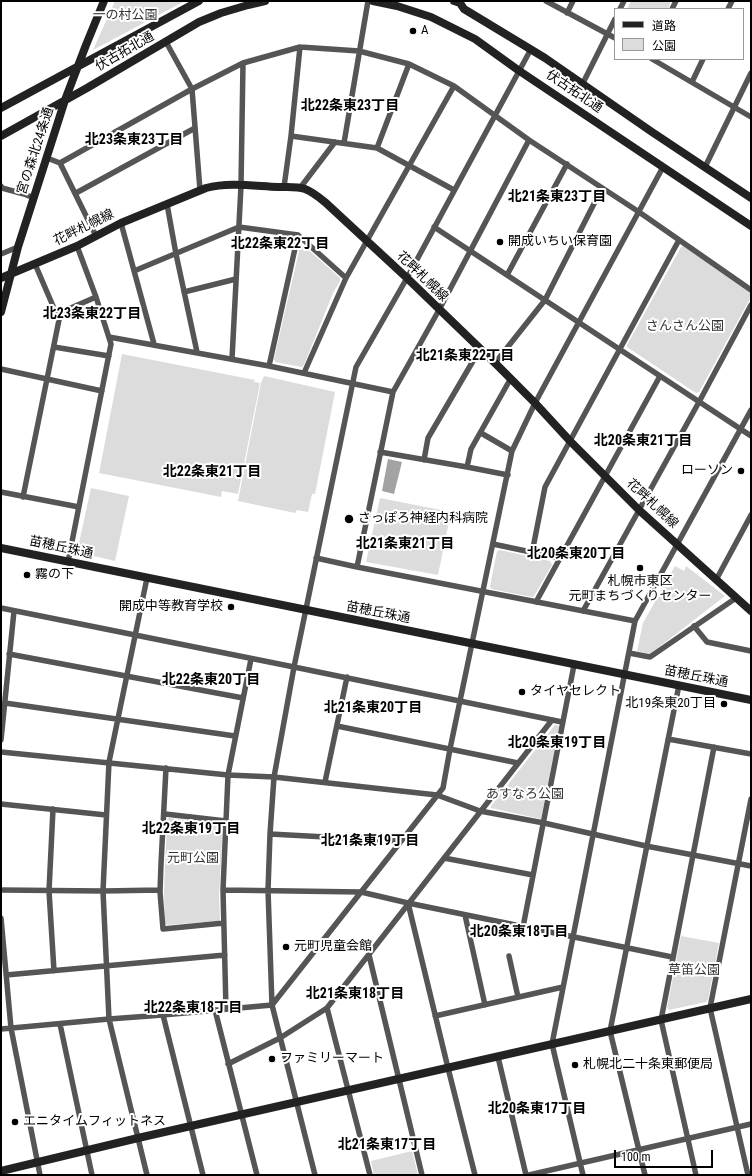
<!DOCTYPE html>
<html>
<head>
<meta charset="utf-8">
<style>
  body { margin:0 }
  #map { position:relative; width:752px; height:1176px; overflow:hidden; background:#fff; font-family:"Roboto Condensed","Noto Sans JP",sans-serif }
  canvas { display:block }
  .frame { position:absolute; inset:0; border:2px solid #000; pointer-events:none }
  .legend { position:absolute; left:614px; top:8px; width:130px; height:52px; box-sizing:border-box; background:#fff; border:1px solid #999; margin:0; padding:5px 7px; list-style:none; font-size:12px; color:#000 }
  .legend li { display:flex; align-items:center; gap:8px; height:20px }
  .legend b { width:20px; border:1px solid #999 }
  .scale { position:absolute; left:614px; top:1150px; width:99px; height:18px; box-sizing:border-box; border:2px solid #000; border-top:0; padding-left:5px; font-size:12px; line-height:14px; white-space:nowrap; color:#000; -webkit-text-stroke:3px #fff; paint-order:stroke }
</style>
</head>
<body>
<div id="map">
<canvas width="752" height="1176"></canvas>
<div class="frame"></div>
<ul class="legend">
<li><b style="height:5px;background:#222"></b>道路</li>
<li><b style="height:11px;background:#dcdcdc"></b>公園</li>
</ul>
<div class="scale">100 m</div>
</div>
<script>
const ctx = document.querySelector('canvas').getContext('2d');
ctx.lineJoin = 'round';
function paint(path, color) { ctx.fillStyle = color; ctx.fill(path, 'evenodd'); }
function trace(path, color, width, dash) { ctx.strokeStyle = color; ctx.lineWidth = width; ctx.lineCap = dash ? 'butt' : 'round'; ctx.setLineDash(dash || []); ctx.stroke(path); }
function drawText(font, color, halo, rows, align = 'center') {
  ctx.font = font + ' "Roboto Condensed","Noto Sans JP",sans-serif'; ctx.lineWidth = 4; ctx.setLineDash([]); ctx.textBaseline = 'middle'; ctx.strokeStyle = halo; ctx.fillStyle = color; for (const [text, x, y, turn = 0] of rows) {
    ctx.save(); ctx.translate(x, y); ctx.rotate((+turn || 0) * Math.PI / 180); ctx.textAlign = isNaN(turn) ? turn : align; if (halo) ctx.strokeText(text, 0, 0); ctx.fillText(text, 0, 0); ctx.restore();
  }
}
paint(new Path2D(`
  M 115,1 L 185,1 L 93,50 Z
  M 631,1 L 671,1 L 668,9 L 627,9 Z
  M 303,245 L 340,278 L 340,281 L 333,293 L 304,365 L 302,367 L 275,362 L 274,359 L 300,247 Z
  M 683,246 L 751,292 L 751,297 L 699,392 L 696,393 L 627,347 L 627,345 L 681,247 Z
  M 122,354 L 255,380 L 254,382 L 260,383 L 238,494 L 222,491 L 221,497 L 99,473 Z
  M 264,376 L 335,392 L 315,494 L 312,494 L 308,512 L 297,510 L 295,513 L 238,501 L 261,383 Z
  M 91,488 L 129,496 L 115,561 L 77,552 Z
  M 380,498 L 451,512 L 438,575 L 366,562 Z
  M 500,550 L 550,561 L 552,565 L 534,596 L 532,597 L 491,589 L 490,586 L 497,551 Z
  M 675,566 L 684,571 L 686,566 L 725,596 L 650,654 L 637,651 L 643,623 Z
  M 555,725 L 559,726 L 541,819 L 491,808 L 491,806 Z
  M 169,818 L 221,824 L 223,826 L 219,896 L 220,919 L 219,921 L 167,925 L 165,924 L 164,892 L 167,820 Z
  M 681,936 L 719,943 L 708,1000 L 706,1002 L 669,1010 L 667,1008 Z
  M 412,1151 L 418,1175 L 374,1175 L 371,1161 Z`), '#dcdcdc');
paint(new Path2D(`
  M 388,459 L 402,462 L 394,494 L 382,491 Z`), '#a3a3a3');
trace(new Path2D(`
  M 546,1 L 615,38
  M 620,9 L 624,1
  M 672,9 L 676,1
  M 728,9 L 732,1
  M 567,13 L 573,1
  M 166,42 L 192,89 L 200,190
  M 652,59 L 751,117
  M 692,82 L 703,59
  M 583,83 L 615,19
  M 291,136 L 377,148 L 454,190
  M 344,143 L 368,1
  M 377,148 L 409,64
  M 47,158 L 60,163 L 192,89 L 243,63 L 300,47 L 359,51 L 409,64 L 454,86 L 529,140 L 639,212 L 751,290
  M 60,163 L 96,236
  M 705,167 L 751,73
  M 1,186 L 2,188 L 24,194 L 34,198
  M 284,187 L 291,136 L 300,47
  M 300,188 L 335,142
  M 76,193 L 195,128
  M 167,204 L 176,254 L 197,352
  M 121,223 L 154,344
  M 434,227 L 751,436
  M 1,254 L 18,247
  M 134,271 L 239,227 L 298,235 L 346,278
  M 507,275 L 567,164
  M 184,292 L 236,279
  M 57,314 L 96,297
  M 109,337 L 269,366 L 393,392
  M 54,347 L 109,356
  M 232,359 L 241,186 L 243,63
  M 495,363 L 545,300 L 602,188
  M 269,366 L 298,235
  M 1,369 L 102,391
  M 304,373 L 346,278 L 454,86
  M 481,433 L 512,451
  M 380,452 L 467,467 L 471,449 L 511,378
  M 424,460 L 428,438 L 480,349
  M 467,467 L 508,475
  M 1,492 L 79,507
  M 23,497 L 59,320 L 35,264
  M 493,544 L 559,558
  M 532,553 L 545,487 L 679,240
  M 316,558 L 357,567 L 635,621
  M 68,562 L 111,344 L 96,297 L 77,246
  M 357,567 L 393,392 L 439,310 L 529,140
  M 147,578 L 109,762 L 103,891 L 109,1019 L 147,1175
  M 716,580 L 751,515
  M 536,602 L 660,376
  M 1,608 L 294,667 L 562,722
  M 583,611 L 699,402 L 751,305
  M 694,626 L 707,642 L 751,651
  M 629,653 L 650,657 L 736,598
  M 9,654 L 243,698
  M 5,703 L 235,736
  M 337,726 L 518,763
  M 668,739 L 751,754
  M 1,740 L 14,611
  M 1,752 L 228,775 L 274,777 L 437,795 L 480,811 L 544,823 L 646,846 L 751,866
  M 166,768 L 161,864 L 160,892 L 163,929 L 224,923
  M 325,782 L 347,677
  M 1,804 L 106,815
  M 53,809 L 49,891 L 54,971
  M 165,814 L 226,821
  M 270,834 L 401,841
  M 444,858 L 533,875
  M 1,890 L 103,891 L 160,890
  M 223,890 L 361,892 L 408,903 L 672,957
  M 408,903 L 448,1068 L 475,1175
  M 465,915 L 485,1005
  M 1,918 L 11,1028 L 40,1175
  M 523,927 L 574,665
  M 369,955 L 422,1175
  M 509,956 L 518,997
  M 6,975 L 225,955
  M 327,1008 L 370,1175
  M 226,1009 L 223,890 L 228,775 L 251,659
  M 215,1010 L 257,1175
  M 163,1015 L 203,1175
  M 435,1016 L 563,987
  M 60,1024 L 92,1175
  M 1,1029 L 109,1019 L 163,1015 L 272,1005 L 443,788 L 450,749 L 512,451 L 535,403 L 663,167
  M 498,1057 L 526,1175
  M 228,1064 L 280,1038 L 327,1008 L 552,720
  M 315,1175 L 272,1005 L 268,890 L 270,834 L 274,777 L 294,667 L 356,367 L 407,278 L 531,49
  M 529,1175 L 751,1124
  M 583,1175 L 552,1044 L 635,621 L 751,410
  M 645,1175 L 610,1031 L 679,685
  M 696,1175 L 661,1020 L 714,747
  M 748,1175 L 710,1008 L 751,799`), '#555', 5.5);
trace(new Path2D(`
  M 373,1 L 397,6 L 431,17 L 475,39 L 518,70 L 751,226
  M 454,1 L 460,3 L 464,9 L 545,58 L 652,132 L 751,198
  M 1,108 L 199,1
  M 1,136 L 87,88 L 199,22 L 221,13 L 248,5 L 265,1
  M 1,278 L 77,246 L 121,223 L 206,188 C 229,182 254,186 278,187 C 287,187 297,186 305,189 C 313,192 320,198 326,203 L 407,278 L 495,363 L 535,403 L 570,441 L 639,510 L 751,611
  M 1,312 L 18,247 L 65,100 L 86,45 L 104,1
  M 1,548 L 751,700
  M 1,1171 L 138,1138 L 751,999`), '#222', 8);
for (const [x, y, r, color] of [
  [413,31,4,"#000"],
  [500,242,4,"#000"],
  [741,471,4,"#000"],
  [349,519,5,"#000"],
  [640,568,4,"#000"],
  [27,575,4,"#000"],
  [231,607,4,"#000"],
  [522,692,4,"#000"],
  [724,704,4,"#000"],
  [286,947,4,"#000"],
  [272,1059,4,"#000"],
  [575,1065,4,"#000"],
  [15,1122,4,"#000"]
]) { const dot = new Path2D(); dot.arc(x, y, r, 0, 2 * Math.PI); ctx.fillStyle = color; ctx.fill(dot); trace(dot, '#fff', 1.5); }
drawText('13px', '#333', '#fff', [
  ["一の村公園",125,16],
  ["さんさん公園",685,327],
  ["あすなろ公園",525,795],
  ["元町公園",193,859],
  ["草笛公園",694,971]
]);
drawText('13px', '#000', '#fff', [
  ["A",421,31],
  ["開成いちい保育園",508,242],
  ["ローソン",733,471,"right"],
  ["さっぽろ神経内科病院",358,519],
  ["霧の下",35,575],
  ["札幌市東区",640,582,"center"],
  ["元町まちづくりセンター",640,597,"center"],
  ["開成中等教育学校",223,607,"right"],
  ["タイヤセレクト",530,692],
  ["北19条東20丁目",716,704,"right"],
  ["元町児童会館",294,947],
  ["ファミリーマート",280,1059],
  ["札幌北二十条東郵便局",583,1065],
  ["エニタイムフィットネス",23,1122]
], 'left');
drawText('13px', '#000', '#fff', [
  ["伏古拓北通",125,52,-30],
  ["伏古拓北通",574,92,34],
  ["宮の森北24条通",36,151,-72],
  ["花畔札幌線",84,228,-26],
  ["花畔札幌線",422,277,44],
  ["花畔札幌線",652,504,43],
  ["苗穂丘珠通",61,548,12],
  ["苗穂丘珠通",378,613,11],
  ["苗穂丘珠通",696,677,11]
]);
drawText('bold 14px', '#000', '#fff', [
  ["北22条東23丁目",350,106],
  ["北23条東23丁目",134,140],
  ["北21条東23丁目",557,197],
  ["北22条東22丁目",280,244],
  ["北23条東22丁目",92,314],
  ["北21条東22丁目",465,356],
  ["北20条東21丁目",643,441],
  ["北22条東21丁目",212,472],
  ["北21条東21丁目",405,544],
  ["北20条東20丁目",576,554],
  ["北22条東20丁目",211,680],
  ["北21条東20丁目",373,708],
  ["北20条東19丁目",557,743],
  ["北22条東19丁目",191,829],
  ["北21条東19丁目",370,841],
  ["北20条東18丁目",519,932],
  ["北21条東18丁目",355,994],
  ["北22条東18丁目",193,1008],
  ["北20条東17丁目",537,1109],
  ["北21条東17丁目",387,1145]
]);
</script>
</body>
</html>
